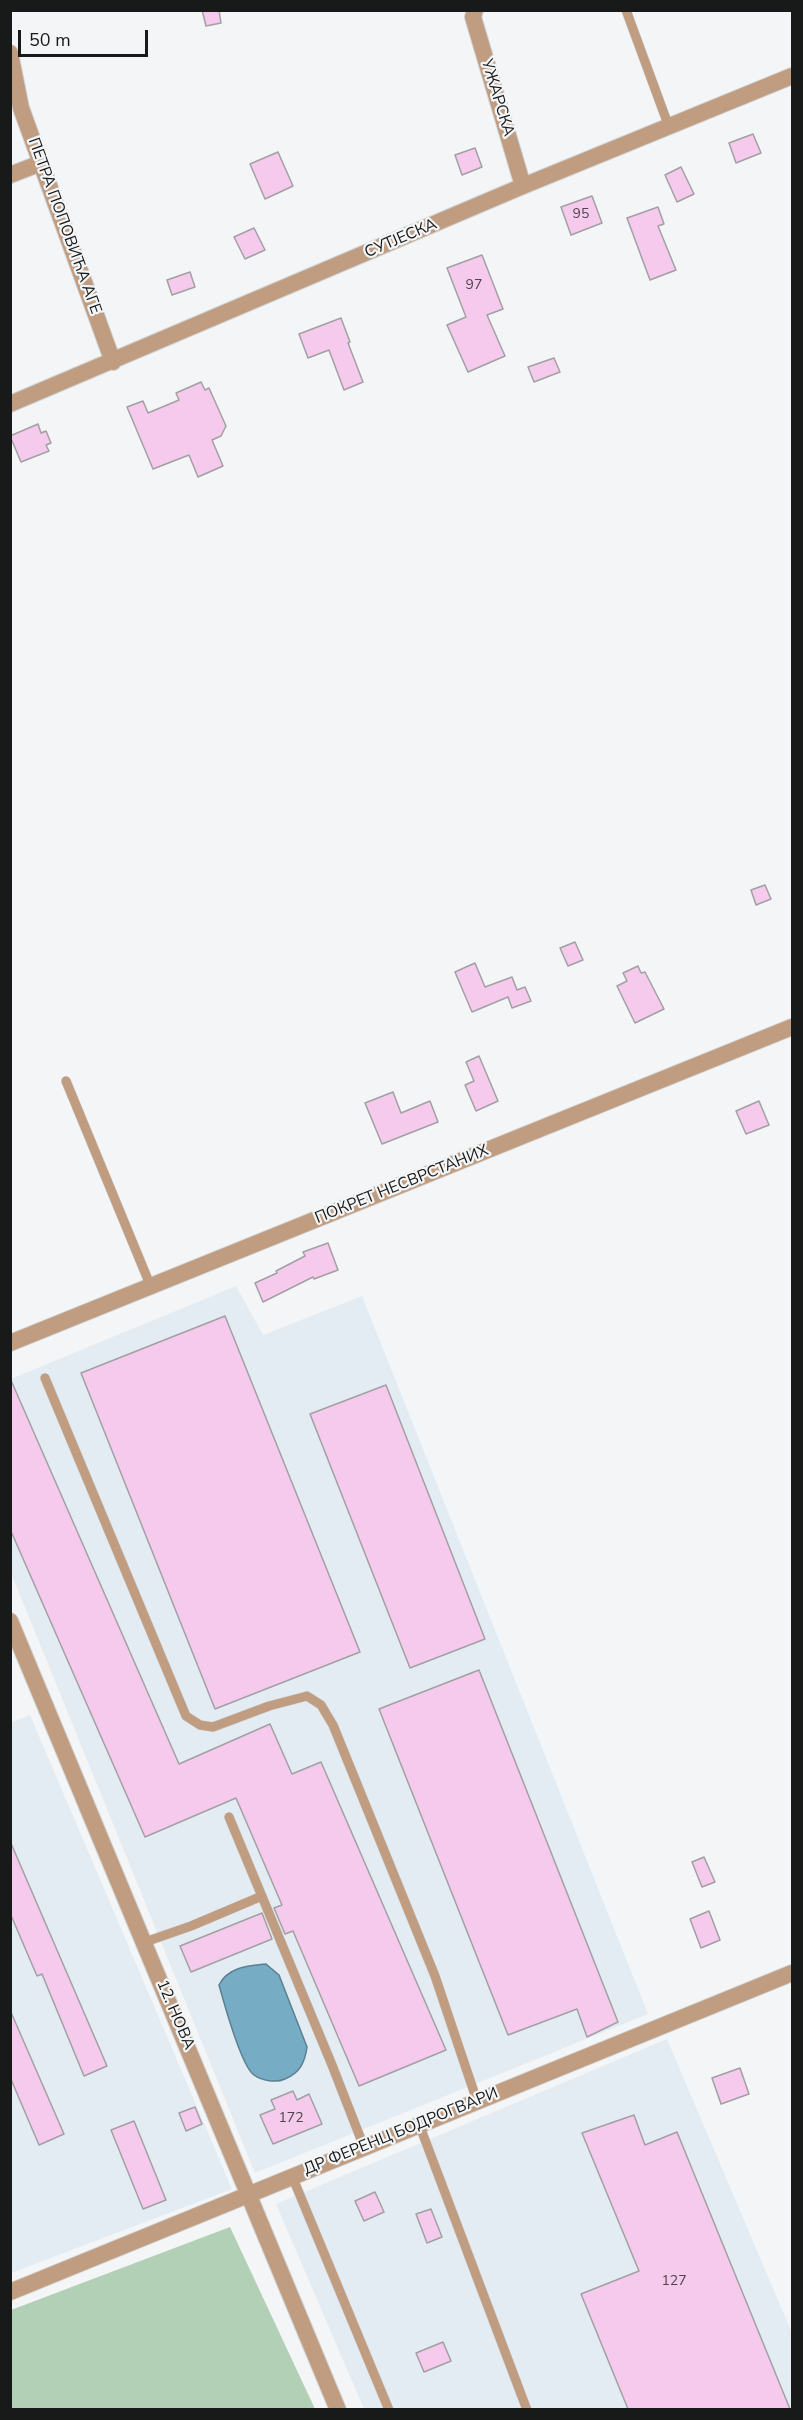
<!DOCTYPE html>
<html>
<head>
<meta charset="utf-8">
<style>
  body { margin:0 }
  #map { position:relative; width:803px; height:2420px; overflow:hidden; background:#f3f5f6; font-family:"Nunito Sans",sans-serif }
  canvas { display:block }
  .frame { position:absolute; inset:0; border:12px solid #181919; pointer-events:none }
  .scale { position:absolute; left:18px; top:30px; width:130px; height:27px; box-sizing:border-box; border:3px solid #181919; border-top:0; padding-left:8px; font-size:18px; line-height:21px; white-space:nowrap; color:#181919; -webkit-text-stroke:4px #f3f5f6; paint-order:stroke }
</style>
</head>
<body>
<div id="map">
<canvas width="803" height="2420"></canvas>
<div class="frame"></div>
<div class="scale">50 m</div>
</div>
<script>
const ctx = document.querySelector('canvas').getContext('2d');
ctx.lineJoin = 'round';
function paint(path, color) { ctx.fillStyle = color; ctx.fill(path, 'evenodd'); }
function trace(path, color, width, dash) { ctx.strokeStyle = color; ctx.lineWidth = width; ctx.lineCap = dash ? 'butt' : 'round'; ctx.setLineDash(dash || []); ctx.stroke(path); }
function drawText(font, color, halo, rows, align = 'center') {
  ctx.font = font + ' "Nunito Sans",sans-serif'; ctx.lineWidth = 4.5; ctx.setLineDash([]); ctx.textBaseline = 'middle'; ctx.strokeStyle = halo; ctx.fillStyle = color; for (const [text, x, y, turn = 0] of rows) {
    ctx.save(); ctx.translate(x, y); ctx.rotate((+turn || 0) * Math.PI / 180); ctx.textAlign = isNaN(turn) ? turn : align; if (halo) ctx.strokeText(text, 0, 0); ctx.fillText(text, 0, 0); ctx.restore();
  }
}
paint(new Path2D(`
  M 236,1286 L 263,1335 L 362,1296 L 648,2014 L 255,2173 L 11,1573 L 11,1379 Z
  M 30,1715 L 232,2189 L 11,2273 L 10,1723 Z
  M 667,2039 L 792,2333 L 792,2409 L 364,2409 L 276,2204 Z`), '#e4ecf3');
paint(new Path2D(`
  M 230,2227 L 315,2409 L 11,2409 L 11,2310 Z`), '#b2d0b5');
const water = new Path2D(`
  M 266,1964 L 279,1975 L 307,2047 C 305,2062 300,2073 285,2079 C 276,2083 262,2081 254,2075 C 241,2066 224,2003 219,1985 C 228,1967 248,1966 266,1964 Z`);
paint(water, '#76acc4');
trace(water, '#5a8091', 1.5);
const building = new Path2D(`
  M 202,10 L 219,10 L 221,23 L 206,26 Z
  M 753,134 L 761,153 L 736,163 L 729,143 Z
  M 475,148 L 482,167 L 462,175 L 455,155 Z
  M 278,152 L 293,186 L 265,199 L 250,164 Z
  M 681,167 L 694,194 L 677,202 L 665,175 Z
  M 592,196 L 602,223 L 571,235 L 561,207 Z
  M 658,207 L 664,224 L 658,226 L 676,270 L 650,280 L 627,218 Z
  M 254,228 L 265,250 L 245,259 L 234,237 Z
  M 482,255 L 503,309 L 487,315 L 505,356 L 468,372 L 447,325 L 466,317 L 447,268 Z
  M 190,272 L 195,287 L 172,295 L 167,280 Z
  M 341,318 L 350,342 L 348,343 L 363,382 L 344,390 L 329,350 L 308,358 L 299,334 Z
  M 554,358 L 560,372 L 534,382 L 528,367 Z
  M 201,382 L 205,390 L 209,388 L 226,426 L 221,436 L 212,440 L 223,466 L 198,477 L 189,455 L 153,469 L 127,407 L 143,401 L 148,413 L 179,400 L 176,393 Z
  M 38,424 L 41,433 L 46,431 L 51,443 L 46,445 L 49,451 L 21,462 L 10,436 Z
  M 765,885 L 771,899 L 756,905 L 751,890 Z
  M 575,942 L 583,960 L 568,966 L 560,948 Z
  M 475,963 L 485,987 L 512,977 L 517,990 L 525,987 L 531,1001 L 512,1008 L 508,997 L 472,1012 L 455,972 Z
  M 638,966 L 641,973 L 645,972 L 664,1009 L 635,1023 L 617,986 L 627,981 L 623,973 Z
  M 479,1056 L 498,1101 L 476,1111 L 465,1085 L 474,1081 L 466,1062 Z
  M 393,1092 L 401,1113 L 430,1101 L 438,1122 L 382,1144 L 365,1103 Z
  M 759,1101 L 769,1125 L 746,1134 L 736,1111 Z
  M 328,1243 L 338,1270 L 314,1279 L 313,1277 L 263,1302 L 255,1283 L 277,1273 L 276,1271 L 305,1256 L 303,1252 Z
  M 225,1316 L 360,1652 L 215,1709 L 81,1373 Z
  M 10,1378 L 179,1764 L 270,1724 L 292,1774 L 321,1762 L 446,2050 L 359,2086 L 293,1931 L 285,1934 L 274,1908 L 282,1905 L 236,1798 L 145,1837 L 10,1529 Z
  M 386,1385 L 485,1639 L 410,1668 L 310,1414 Z
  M 479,1670 L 618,2022 L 587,2037 L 577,2009 L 508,2035 L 379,1709 Z
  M 10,1841 L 107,2066 L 84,2076 L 42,1974 L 37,1976 L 10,1913 Z
  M 704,1857 L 715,1882 L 702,1887 L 692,1862 Z
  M 709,1911 L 720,1940 L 701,1948 L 690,1919 Z
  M 262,1913 L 272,1939 L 191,1972 L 180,1946 Z
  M 10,2010 L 64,2134 L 39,2145 L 10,2077 Z
  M 740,2068 L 749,2094 L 721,2104 L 712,2078 Z
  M 293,2091 L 297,2100 L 309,2094 L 322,2124 L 273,2144 L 260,2115 L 275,2109 L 271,2100 Z
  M 195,2107 L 202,2124 L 186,2131 L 179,2113 Z
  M 634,2115 L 645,2145 L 677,2132 L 790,2409 L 628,2409 L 581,2294 L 639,2271 L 582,2133 Z
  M 134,2121 L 166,2200 L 143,2209 L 111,2130 Z
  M 375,2192 L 384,2212 L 364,2221 L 355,2201 Z
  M 431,2209 L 442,2237 L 427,2243 L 416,2214 Z
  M 443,2342 L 451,2361 L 424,2372 L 416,2353 Z`);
paint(building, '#f5caed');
trace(building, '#a2a0a2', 1.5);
const service = new Path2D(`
  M 626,10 L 669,127
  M 66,1081 L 151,1287
  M 45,1378 L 186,1716 L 200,1725 L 213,1727 L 269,1706 L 307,1696 L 321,1705 L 333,1725 L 435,1976 L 477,2101
  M 229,1817 L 332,2065 L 364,2147
  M 145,1942 L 191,1926 L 262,1896
  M 419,2124 L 527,2410
  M 292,2176 L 389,2410`);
const minor = new Path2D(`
  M 475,10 L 473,17 L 523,186
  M 10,53 L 21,108 L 113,362
  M 10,175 L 41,163
  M 10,404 L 523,186 L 792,76
  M 10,1343 L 792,1027
  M 10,1621 L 338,2410
  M 10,2292 L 792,1973`);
trace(service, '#d0d2d3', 10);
trace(minor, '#d0d2d3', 18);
trace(service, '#c09d81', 9);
trace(minor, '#c09d81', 16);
drawText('14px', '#4f454e', null, [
  ["95",581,215],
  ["97",474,286],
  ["172",291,2119],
  ["127",674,2282]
]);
drawText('16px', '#181919', '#f3f5f6', [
  ["УЖАРСКА",497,98,73],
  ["ПЕТРА ПОПОВИЋА АГЕ",64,226,70],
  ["СУТЈЕСКА",401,239,-23],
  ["ПОКРЕТ НЕСВРСТАНИХ",402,1185,-22],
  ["12. НОВА",175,2015,67],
  ["ДР ФЕРЕНЦ БОДРОГВАРИ",401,2132,-22]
]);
</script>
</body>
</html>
